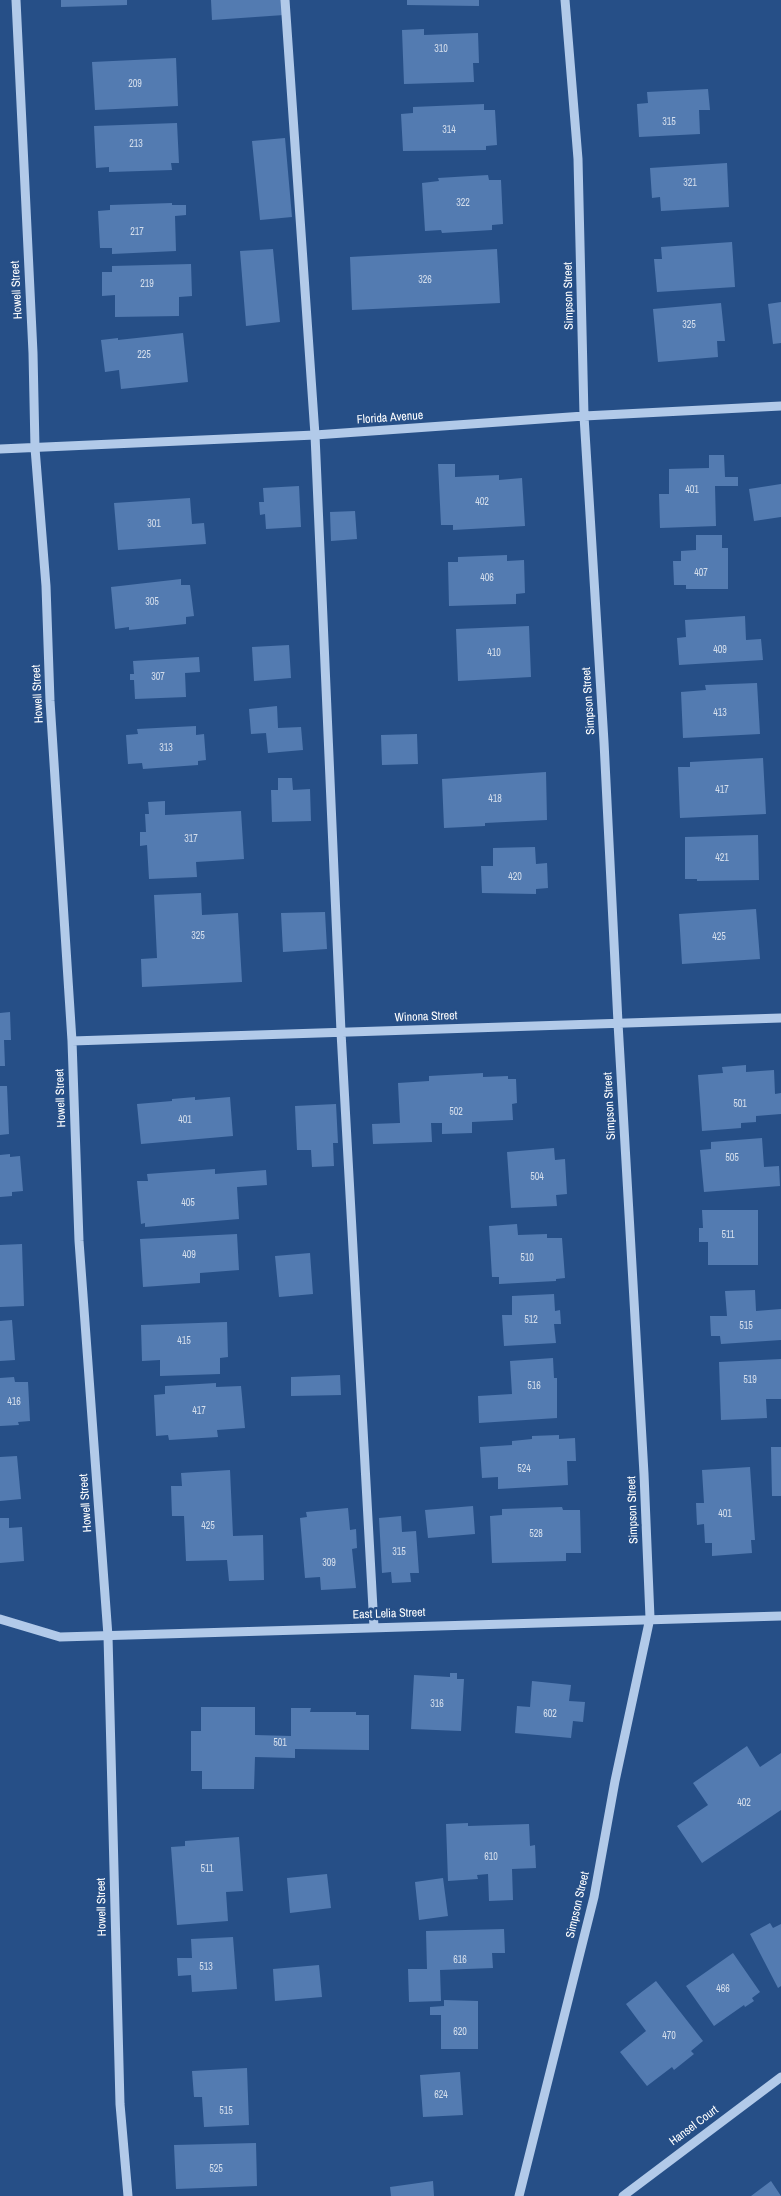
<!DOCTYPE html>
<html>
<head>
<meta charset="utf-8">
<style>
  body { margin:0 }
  canvas { display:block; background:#264f87 }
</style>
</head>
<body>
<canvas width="781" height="2196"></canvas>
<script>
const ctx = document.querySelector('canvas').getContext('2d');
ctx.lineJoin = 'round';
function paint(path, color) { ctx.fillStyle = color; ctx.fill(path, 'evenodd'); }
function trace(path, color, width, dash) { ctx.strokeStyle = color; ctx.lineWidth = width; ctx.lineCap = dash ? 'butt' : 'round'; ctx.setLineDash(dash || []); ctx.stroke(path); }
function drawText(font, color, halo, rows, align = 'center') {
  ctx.font = font + ' "Archivo Narrow",sans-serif'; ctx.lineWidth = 5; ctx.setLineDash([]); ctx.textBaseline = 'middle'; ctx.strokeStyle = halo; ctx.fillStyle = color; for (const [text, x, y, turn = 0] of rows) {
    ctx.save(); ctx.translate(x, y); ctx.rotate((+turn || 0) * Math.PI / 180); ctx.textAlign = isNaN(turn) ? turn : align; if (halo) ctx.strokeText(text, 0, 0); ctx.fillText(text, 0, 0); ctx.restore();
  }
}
paint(new Path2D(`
  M 61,0 L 127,0 L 127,5 L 61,7 Z
  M 211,0 L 283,0 L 284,15 L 212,20 Z
  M 407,0 L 479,0 L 479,6 L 407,5 Z
  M 424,29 L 424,35 L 478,33 L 479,63 L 473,63 L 474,82 L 404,84 L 402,30 Z
  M 176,58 L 178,106 L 95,110 L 92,62 Z
  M 708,89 L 710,110 L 699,110 L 700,134 L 639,137 L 637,104 L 648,103 L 647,92 Z
  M 484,104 L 484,110 L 495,110 L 497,145 L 486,146 L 486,150 L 403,151 L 401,114 L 413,113 L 413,107 Z
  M 177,123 L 179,163 L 171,163 L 172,170 L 109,172 L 109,167 L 96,168 L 94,126 Z
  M 285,138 L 292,217 L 260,220 L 252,141 Z
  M 727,163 L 729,207 L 661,211 L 660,197 L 652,198 L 650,168 Z
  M 488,175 L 489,180 L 501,180 L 503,224 L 492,225 L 492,230 L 442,233 L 441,230 L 425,231 L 422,183 L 439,181 L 438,178 Z
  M 172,203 L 172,205 L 186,205 L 186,215 L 175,216 L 176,251 L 112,254 L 112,248 L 100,248 L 98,211 L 110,210 L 110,205 Z
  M 732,242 L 735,287 L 657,292 L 654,259 L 662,259 L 661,247 Z
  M 273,249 L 280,322 L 246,326 L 240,251 Z
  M 497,249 L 500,303 L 352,310 L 350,257 Z
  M 191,264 L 192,296 L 179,297 L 179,316 L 115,317 L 115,295 L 102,296 L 102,272 L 112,272 L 112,266 Z
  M 781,302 L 781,343 L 773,344 L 768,304 Z
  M 721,303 L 725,341 L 717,341 L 718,357 L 658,362 L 653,309 Z
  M 183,333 L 188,382 L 121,389 L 119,370 L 105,372 L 101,340 L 118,338 L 118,340 Z
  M 709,455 L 724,455 L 725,477 L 738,477 L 738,486 L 715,486 L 716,526 L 660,528 L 659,494 L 669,494 L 669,469 L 709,468 Z
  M 438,464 L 455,464 L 455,477 L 499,475 L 499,480 L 522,478 L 525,526 L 453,530 L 453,525 L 441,525 Z
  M 781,484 L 781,517 L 754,521 L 749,489 Z
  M 299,486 L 301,527 L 266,529 L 265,514 L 260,515 L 259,502 L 264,502 L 263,488 Z
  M 190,498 L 192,524 L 204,523 L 206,544 L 118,550 L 114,503 Z
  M 355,511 L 357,539 L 331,541 L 330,512 Z
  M 696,535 L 722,535 L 722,548 L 728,548 L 728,589 L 686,589 L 686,585 L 674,585 L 673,561 L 681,561 L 681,551 L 696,550 Z
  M 507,555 L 507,561 L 524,560 L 525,593 L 516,594 L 516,604 L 449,606 L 448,562 L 458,562 L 458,557 Z
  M 181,579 L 181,585 L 190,585 L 194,616 L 186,617 L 186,624 L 129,630 L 129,627 L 115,629 L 111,587 Z
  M 745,616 L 746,640 L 761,639 L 763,660 L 679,665 L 677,638 L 686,637 L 685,620 Z
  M 529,626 L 531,677 L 458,681 L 456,629 Z
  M 289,645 L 291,678 L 254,681 L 252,647 Z
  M 199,657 L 200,672 L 185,673 L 186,697 L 135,699 L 134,680 L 130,680 L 130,674 L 134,674 L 133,661 Z
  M 757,683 L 760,734 L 683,738 L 681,692 L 706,690 L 705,685 Z
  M 277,706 L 278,728 L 301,727 L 303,750 L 268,753 L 266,733 L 251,734 L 249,709 Z
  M 196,726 L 196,735 L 204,734 L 206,760 L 198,761 L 198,765 L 143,769 L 142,763 L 128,764 L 126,735 L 138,734 L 137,729 Z
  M 417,734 L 418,764 L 382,765 L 381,735 Z
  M 763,758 L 766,814 L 680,818 L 678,767 L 690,767 L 690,762 Z
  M 546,772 L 547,820 L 485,823 L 485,826 L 444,828 L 442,779 Z
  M 278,778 L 292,778 L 293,790 L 310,789 L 311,821 L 272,822 L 271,790 L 278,790 Z
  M 165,801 L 165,815 L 241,811 L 244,859 L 196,862 L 197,877 L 149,879 L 147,845 L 140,846 L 140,832 L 146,832 L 145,814 L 149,814 L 148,802 Z
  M 758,835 L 759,880 L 697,881 L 697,879 L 685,879 L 685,837 Z
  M 535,847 L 536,864 L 547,863 L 548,888 L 536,889 L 536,894 L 482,893 L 481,866 L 493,866 L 493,848 Z
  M 201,893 L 202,915 L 238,913 L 242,982 L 142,987 L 141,959 L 157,958 L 154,895 Z
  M 756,909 L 760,959 L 682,964 L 679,914 Z
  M 325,912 L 327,949 L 283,952 L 281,913 Z
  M 10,1012 L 11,1040 L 4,1040 L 5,1066 L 0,1066 L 0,1013 Z
  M 746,1065 L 746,1072 L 774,1070 L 775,1094 L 781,1093 L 781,1114 L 756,1116 L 756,1122 L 741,1123 L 741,1128 L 702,1131 L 698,1075 L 723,1073 L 722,1067 Z
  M 483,1073 L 483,1077 L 508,1076 L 508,1079 L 516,1079 L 517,1103 L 512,1104 L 513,1120 L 472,1122 L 472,1133 L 442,1134 L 442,1123 L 431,1123 L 432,1142 L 373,1144 L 372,1124 L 400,1123 L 398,1083 L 429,1081 L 429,1076 Z
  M 0,1086 L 7,1086 L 9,1134 L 0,1135 Z
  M 195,1097 L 195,1100 L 230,1097 L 233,1136 L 141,1144 L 137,1104 L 172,1101 L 172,1099 Z
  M 336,1104 L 338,1143 L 333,1143 L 334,1166 L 312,1167 L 311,1150 L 297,1150 L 295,1106 Z
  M 762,1138 L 764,1167 L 779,1166 L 780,1186 L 704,1192 L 700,1150 L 711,1149 L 711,1142 Z
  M 554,1148 L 555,1160 L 565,1159 L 567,1194 L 556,1195 L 557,1206 L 511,1208 L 507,1152 Z
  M 10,1154 L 10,1157 L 20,1156 L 23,1191 L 12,1192 L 12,1196 L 0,1197 L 0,1155 Z
  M 215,1169 L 215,1174 L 266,1170 L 267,1185 L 237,1187 L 239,1219 L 145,1227 L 145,1223 L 141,1224 L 137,1181 L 148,1181 L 147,1174 Z
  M 702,1210 L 758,1210 L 758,1265 L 708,1265 L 708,1242 L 699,1242 L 699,1228 L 703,1228 Z
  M 517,1224 L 518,1235 L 547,1234 L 547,1238 L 562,1238 L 565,1278 L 556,1279 L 556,1281 L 499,1284 L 499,1277 L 492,1277 L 489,1226 Z
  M 237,1234 L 239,1270 L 200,1273 L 200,1283 L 143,1287 L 140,1239 Z
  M 22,1244 L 24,1306 L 0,1307 L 0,1245 Z
  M 310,1253 L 313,1294 L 279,1297 L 275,1256 Z
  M 755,1290 L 756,1311 L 781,1309 L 781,1340 L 721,1344 L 720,1336 L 711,1336 L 710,1316 L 727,1316 L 725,1291 Z
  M 554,1294 L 555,1311 L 560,1310 L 561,1324 L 554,1324 L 556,1343 L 504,1346 L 502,1315 L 512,1315 L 512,1296 Z
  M 12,1320 L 15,1360 L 0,1361 L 0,1321 Z
  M 227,1322 L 228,1357 L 220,1358 L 220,1374 L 160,1376 L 160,1360 L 142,1361 L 141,1325 Z
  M 553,1358 L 554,1378 L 557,1378 L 557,1418 L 479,1423 L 478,1396 L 512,1394 L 510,1361 Z
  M 781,1359 L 781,1399 L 766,1399 L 767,1418 L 721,1420 L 719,1362 Z
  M 340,1375 L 341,1395 L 291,1396 L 291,1377 Z
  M 14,1377 L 15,1382 L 28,1382 L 30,1421 L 18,1422 L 19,1425 L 0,1426 L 0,1378 Z
  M 216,1383 L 216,1387 L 241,1386 L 245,1428 L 217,1430 L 218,1437 L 169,1440 L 168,1435 L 156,1436 L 154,1395 L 165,1394 L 165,1386 Z
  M 559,1435 L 559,1439 L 575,1438 L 576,1461 L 567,1461 L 568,1485 L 498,1489 L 498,1477 L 482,1478 L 480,1447 L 512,1445 L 512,1441 L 532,1439 L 532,1436 Z
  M 771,1447 L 781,1447 L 781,1496 L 772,1496 Z
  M 17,1456 L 21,1499 L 0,1501 L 0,1457 Z
  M 750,1467 L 755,1540 L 751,1540 L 752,1553 L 712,1556 L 712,1543 L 705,1543 L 704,1524 L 697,1525 L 696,1503 L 704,1503 L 702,1470 Z
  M 230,1470 L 233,1536 L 263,1535 L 264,1580 L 229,1581 L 227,1560 L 186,1561 L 184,1516 L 172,1516 L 171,1486 L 182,1486 L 181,1473 Z
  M 473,1506 L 475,1534 L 428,1538 L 425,1510 Z
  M 562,1507 L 563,1510 L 580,1510 L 581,1553 L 566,1553 L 566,1561 L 492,1563 L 490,1516 L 502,1515 L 502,1509 Z
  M 348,1508 L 350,1530 L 356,1529 L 357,1548 L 352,1549 L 356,1588 L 321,1590 L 320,1577 L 305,1578 L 300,1518 L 307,1517 L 306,1512 Z
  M 401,1516 L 402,1532 L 416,1531 L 419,1573 L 410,1573 L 411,1582 L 392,1583 L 391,1572 L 382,1573 L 379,1518 Z
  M 0,1518 L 9,1518 L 9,1528 L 22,1527 L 24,1561 L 0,1563 Z
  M 450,1673 L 457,1673 L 457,1679 L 464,1679 L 461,1731 L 411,1729 L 414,1675 L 450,1677 Z
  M 532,1681 L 571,1685 L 569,1701 L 585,1702 L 583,1722 L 573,1721 L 571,1738 L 515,1733 L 517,1706 L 530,1707 Z
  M 201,1707 L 255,1707 L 255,1735 L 291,1736 L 291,1708 L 311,1708 L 310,1712 L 356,1712 L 356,1715 L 369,1715 L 369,1750 L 295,1749 L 295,1758 L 255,1757 L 254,1789 L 202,1789 L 202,1771 L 191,1771 L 191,1731 L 201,1731 Z
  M 747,1746 L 760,1767 L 781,1753 L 781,1810 L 702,1863 L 677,1826 L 708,1805 L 693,1783 Z
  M 468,1823 L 468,1826 L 529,1824 L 530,1846 L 535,1845 L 536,1868 L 512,1869 L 513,1900 L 489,1901 L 488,1874 L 477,1875 L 478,1879 L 448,1881 L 446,1824 Z
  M 239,1837 L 243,1891 L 226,1892 L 228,1921 L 177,1925 L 171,1847 L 185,1846 L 185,1841 Z
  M 327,1874 L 331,1908 L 290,1913 L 287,1878 Z
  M 443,1878 L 448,1916 L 419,1920 L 415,1882 Z
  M 770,1923 L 773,1928 L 781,1924 L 781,1986 L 778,1988 L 750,1934 Z
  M 504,1929 L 505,1953 L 492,1953 L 493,1968 L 440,1970 L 441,2001 L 409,2002 L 408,1969 L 427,1969 L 426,1931 Z
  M 233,1937 L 237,1989 L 192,1992 L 191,1975 L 178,1976 L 177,1958 L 192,1958 L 191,1939 Z
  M 733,1953 L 760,1992 L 752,1998 L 754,2001 L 745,2007 L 744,2005 L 714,2026 L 686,1986 Z
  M 319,1965 L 322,1997 L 275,2001 L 273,1969 Z
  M 656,1981 L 703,2041 L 691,2051 L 694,2054 L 674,2070 L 672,2067 L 647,2086 L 620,2052 L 646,2031 L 626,2004 Z
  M 444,2000 L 478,2001 L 478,2049 L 441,2049 L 441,2015 L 430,2015 L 430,2007 L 444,2006 Z
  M 247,2068 L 249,2125 L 204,2127 L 202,2097 L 194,2097 L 192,2071 Z
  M 460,2072 L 463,2115 L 423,2117 L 420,2075 Z
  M 256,2143 L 257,2186 L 176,2189 L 174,2145 Z
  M 433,2181 L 434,2196 L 391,2196 L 390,2187 Z
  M 771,2181 L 781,2196 L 751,2196 Z`), '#537bb1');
trace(new Path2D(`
  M 16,0 L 33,353 L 35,448 L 46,586 L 50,701 L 72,1041 L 79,1241 L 108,1636 L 120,2104 L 128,2196
  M 285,0 L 315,435 L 341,1032 L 374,1627
  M 0,449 L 315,435 L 584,416 L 781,406
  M 72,1041 L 781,1018
  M 0,1619 L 60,1637 L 781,1616
  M 519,2196 L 594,1897 L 615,1781 L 650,1618 L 644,1474 L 618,1023 L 604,742 L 584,416 L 578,159 L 565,0
  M 623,2196 L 781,2077`), '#b2cae9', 9);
drawText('10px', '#d4deec', null, [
  ["310",441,49],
  ["209",135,84],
  ["315",669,122],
  ["314",449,130],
  ["213",136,144],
  ["321",690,183],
  ["322",463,203],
  ["217",137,232],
  ["326",425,280],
  ["219",147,284],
  ["325",689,325],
  ["225",144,355],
  ["401",692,490],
  ["402",482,502],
  ["301",154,524],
  ["407",701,573],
  ["406",487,578],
  ["305",152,602],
  ["409",720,650],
  ["410",494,653],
  ["307",158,677],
  ["413",720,713],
  ["313",166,748],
  ["417",722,790],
  ["418",495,799],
  ["317",191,839],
  ["421",722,858],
  ["420",515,877],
  ["325",198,936],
  ["425",719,937],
  ["501",740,1104],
  ["502",456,1112],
  ["401",185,1120],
  ["505",732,1158],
  ["504",537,1177],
  ["405",188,1203],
  ["511",728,1235],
  ["409",189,1255],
  ["510",527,1258],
  ["512",531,1320],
  ["515",746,1326],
  ["415",184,1341],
  ["519",750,1380],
  ["516",534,1386],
  ["416",14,1402],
  ["417",199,1411],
  ["524",524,1469],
  ["401",725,1514],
  ["425",208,1526],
  ["528",536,1534],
  ["315",399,1552],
  ["309",329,1563],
  ["316",437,1704],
  ["602",550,1714],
  ["501",280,1743],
  ["402",744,1803],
  ["610",491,1857],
  ["511",207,1869],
  ["616",460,1960],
  ["513",206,1967],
  ["466",723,1989],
  ["620",460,2032],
  ["470",669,2036],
  ["624",441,2095],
  ["515",226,2111],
  ["525",216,2169]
]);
drawText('12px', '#fff', '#264f87', [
  ["Howell Street",17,290,-93],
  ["Simpson Street",569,296,-91],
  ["Florida Avenue",390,418,-4],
  ["Howell Street",38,694,-93],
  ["Simpson Street",589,701,-94],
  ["Winona Street",426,1017,-2],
  ["Howell Street",61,1098,-92],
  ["Simpson Street",610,1106,-93],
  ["Howell Street",86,1503,-94],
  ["Simpson Street",633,1510,-92],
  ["East Lelia Street",389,1614,-2],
  ["Simpson Street",578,1905,-77],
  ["Howell Street",102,1907,-91],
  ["Hansel Court",694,2126,-37]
]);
</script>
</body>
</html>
